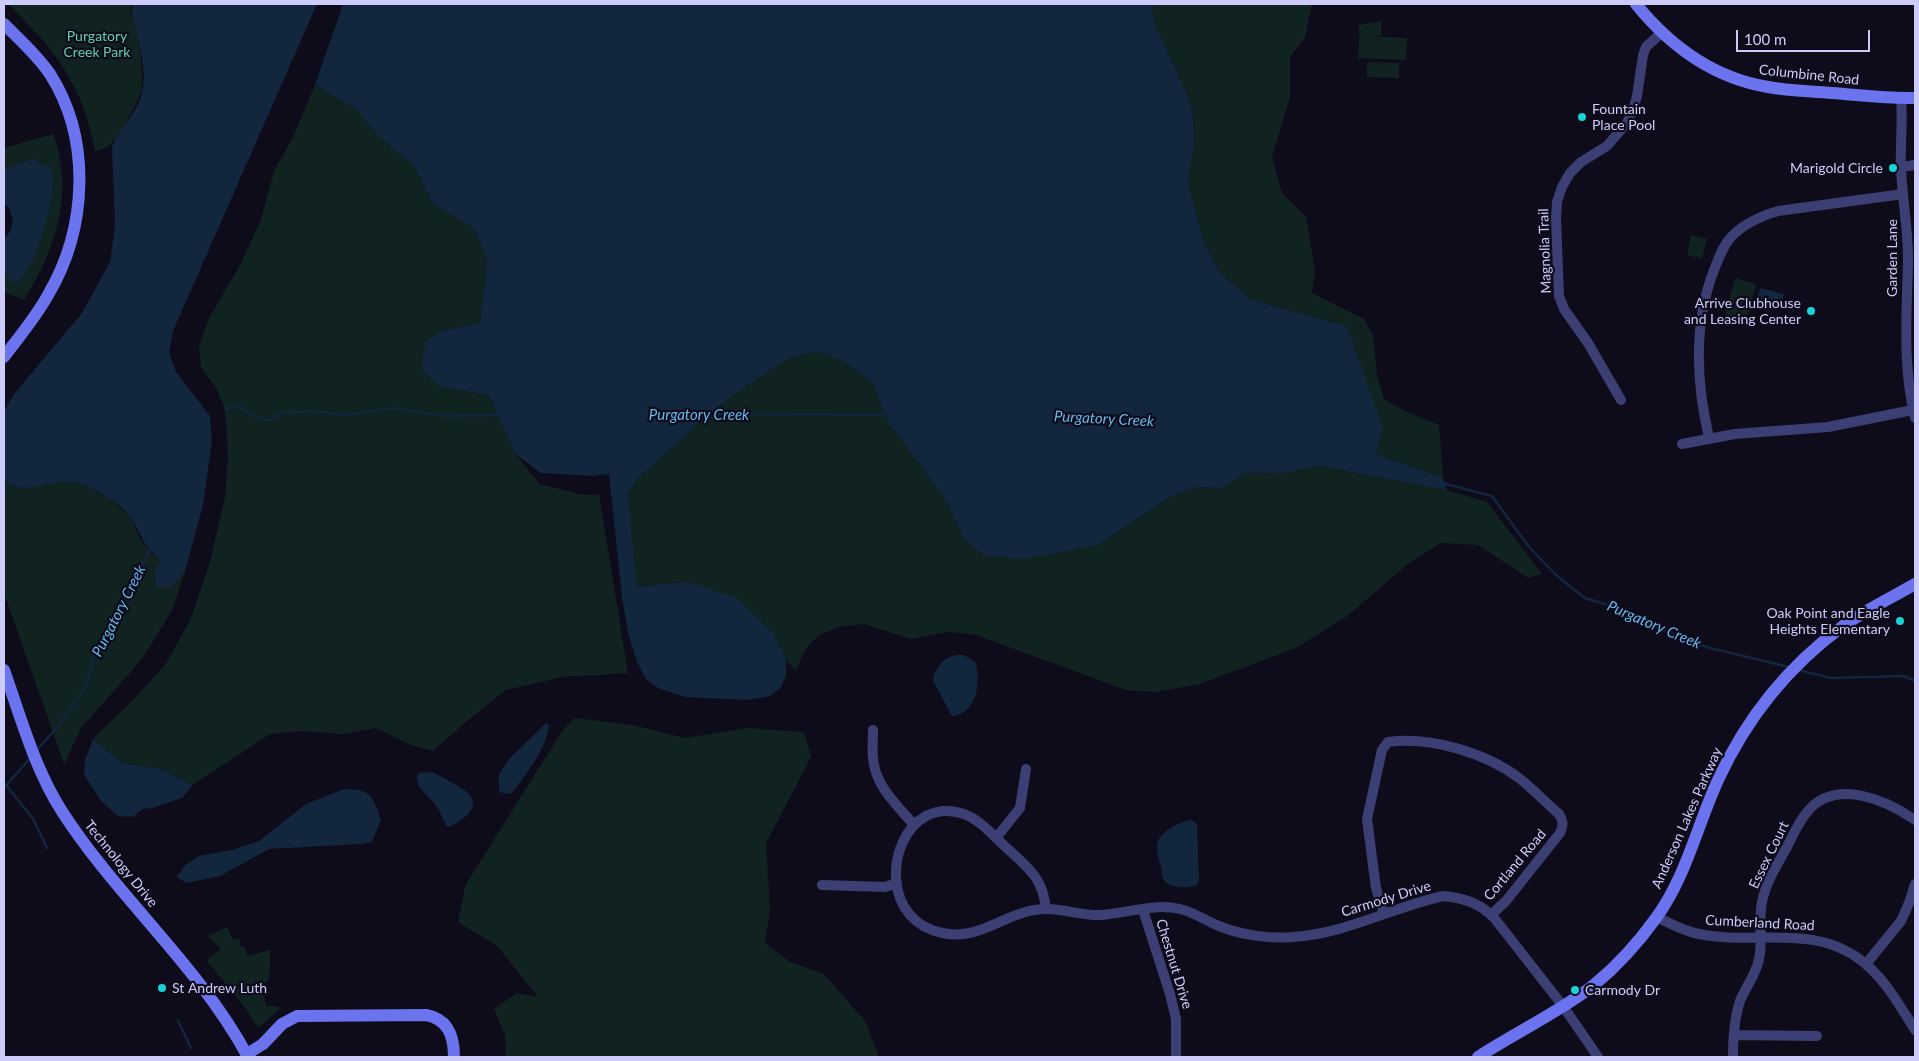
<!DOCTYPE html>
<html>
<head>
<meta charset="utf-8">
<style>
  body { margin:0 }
  #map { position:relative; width:1919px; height:1061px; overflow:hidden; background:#0e0c1a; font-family:Lato,sans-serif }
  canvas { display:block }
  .frame { position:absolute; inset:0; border:5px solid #cdcbf9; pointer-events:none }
  .scale { position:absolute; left:1736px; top:30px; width:134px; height:22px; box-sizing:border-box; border:2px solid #cdcbf9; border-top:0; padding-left:6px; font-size:15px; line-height:18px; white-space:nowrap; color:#cdcbf9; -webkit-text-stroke:4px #0e0c1a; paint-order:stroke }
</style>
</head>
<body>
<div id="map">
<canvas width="1919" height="1061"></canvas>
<div class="frame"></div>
<div class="scale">100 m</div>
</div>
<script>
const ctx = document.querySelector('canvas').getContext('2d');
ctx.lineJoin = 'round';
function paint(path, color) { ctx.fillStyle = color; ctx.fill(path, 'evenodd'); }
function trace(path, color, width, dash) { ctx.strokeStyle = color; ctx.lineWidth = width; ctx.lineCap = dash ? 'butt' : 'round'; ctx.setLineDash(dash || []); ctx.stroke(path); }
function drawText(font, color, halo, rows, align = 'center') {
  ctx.font = font + ' Lato,sans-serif'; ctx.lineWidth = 4.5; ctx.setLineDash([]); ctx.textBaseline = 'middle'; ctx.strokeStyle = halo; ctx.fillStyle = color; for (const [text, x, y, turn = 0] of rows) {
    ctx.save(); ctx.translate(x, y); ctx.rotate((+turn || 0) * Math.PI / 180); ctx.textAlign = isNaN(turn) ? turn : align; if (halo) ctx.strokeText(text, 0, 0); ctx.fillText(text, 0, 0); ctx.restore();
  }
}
paint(new Path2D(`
  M 8,4 L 132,4 L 130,11 C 138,27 145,73 141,91 C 139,102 116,143 107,147 C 103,149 99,150 95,151 C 83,84 55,50 8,4 Z
  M 1152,4 L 1312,4 L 1305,37 L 1290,57 L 1290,97 L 1272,157 L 1282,193 L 1306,217 L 1315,270 L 1312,293 L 1364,319 L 1373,335 L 1377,375 L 1384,399 L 1407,412 L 1439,425 L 1443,478 L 1376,454 L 1347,326 L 1252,300 L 1220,273 L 1203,239 L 1188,182 L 1195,137 L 1191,103 L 1154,22 Z
  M 1382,21 L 1381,36 L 1364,36 L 1407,38 L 1406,60 L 1358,58 L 1359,36 L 1363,36 L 1359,33 L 1359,25 Z
  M 1367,62 L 1399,63 L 1399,78 L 1367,77 Z
  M 315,85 L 356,109 L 414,166 L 433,203 L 474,228 L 487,260 L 480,323 L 439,332 L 440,387 L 489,395 L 515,454 L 540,484 L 579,494 L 599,495 L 628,673 L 563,677 L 506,690 L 467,721 L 433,751 L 411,745 L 376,728 L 343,734 L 300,731 L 270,734 L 193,785 L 161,769 L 122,763 L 93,739 L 133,700 L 166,664 L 191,618 L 210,562 L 225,497 L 228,456 L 225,409 L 216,388 L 201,367 L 199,346 L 209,318 L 238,269 L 261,220 L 274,171 L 293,137 Z
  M 53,134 C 75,192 56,249 24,300 L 4,292 L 4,240 L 11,230 L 13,219 L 9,208 L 4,203 L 4,148 Z
  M 1691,235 L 1707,239 L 1702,259 L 1687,255 Z
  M 1735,278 L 1756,284 L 1745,327 L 1723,322 Z
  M 820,352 L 845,362 L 872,383 L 888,422 L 946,500 L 963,538 L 1098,545 L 1170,497 L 1196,487 L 1222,488 L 1246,473 L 1281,474 L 1319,466 L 1447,490 L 1487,502 L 1542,574 L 1528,578 L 1478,545 L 1441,543 L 1409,563 L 1346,617 L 1296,648 L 1200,684 L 1155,692 L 1126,690 L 976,635 L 949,632 L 911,639 L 864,624 L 839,627 L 819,635 L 808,646 L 795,671 L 786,659 L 774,634 L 650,585 L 636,587 L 628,495 L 638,478 L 689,433 L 704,417 L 746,386 L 791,357 Z
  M 4,479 L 11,486 L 24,488 L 60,481 L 83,484 L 108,497 L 130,517 L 141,540 L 152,554 L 162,560 L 171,587 L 185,571 L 173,608 L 159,632 L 142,659 L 81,728 L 64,764 L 4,593 Z
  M 575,718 L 633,725 L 685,738 L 747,728 L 804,732 L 811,757 L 766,843 L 770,910 L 765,943 L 790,962 L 824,974 L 865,1021 L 879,1057 L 506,1057 L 505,1035 L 494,1009 L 517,993 L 538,997 L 497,946 L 458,922 L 465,886 L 564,728 Z
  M 227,927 L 233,940 L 239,938 L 241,947 L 244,946 L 247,956 L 270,950 L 270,971 L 268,982 L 261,984 L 266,1006 L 278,1006 L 280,1009 L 258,1028 L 244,1006 L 206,960 L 221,949 L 208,936 Z`), '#102321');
paint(new Path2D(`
  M 133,4 L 317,4 L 173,331 L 169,353 L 176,372 L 210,416 L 212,441 L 203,505 L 185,571 L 171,587 L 161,588 L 156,586 L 154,571 L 162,560 C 143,548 142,535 131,518 C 122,505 99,490 84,485 C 60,475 33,493 12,486 C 9,485 6,481 4,479 L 4,411 L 14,394 L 82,313 L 110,262 L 115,226 L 112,147 C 119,127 138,114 142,92 C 146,75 142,55 138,38 C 136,27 129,14 133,4 Z
  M 343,4 L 1152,4 L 1154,22 L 1191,103 L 1195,137 L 1188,182 L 1203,239 L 1220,273 L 1252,300 L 1347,326 L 1383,428 L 1376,454 L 1443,478 L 1447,490 L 1319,466 L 1281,474 L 1246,473 L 1222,488 L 1196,487 L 1170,497 L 1098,545 L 1025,559 L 985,556 L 963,538 L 946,500 L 888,422 L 872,383 L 845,362 L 820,352 L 791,357 L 746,386 L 704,417 L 689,433 L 638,478 L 628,495 L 637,587 L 687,582 L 735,597 L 774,634 L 786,659 L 786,675 L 781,688 L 770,696 L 747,700 L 685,697 L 658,688 L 646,679 L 637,662 L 628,633 L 622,597 L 609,474 L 593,476 L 541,473 L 515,454 L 489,395 L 440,387 L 422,370 L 425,343 L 439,332 L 480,323 L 487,260 L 474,228 L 433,204 L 414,166 L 378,135 L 356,109 L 315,85 Z
  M 35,158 L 39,164 L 45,166 L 49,164 C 50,167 52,171 53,174 C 57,194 35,269 19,280 C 17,282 14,282 12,283 L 4,270 L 4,240 L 11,230 L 13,219 L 9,208 L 4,203 L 4,170 Z
  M 1760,288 L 1784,294 L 1780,307 L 1757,301 Z
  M 957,655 L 964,655 L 976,663 C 980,683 978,711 954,716 L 951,715 L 933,680 C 935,667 944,657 957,655 Z
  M 546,723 L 549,725 C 546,751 527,772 512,793 L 505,794 L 499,791 L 499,774 L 509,759 Z
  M 93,739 L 122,763 L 161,769 L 193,785 L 182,798 L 152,808 L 142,809 L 133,817 L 118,816 L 101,801 L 84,775 L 85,760 Z
  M 432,772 C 461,787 498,801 450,827 L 446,826 C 443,820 441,813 437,807 C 430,796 416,790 417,776 L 419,773 Z
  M 344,789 C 372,790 372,794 381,820 L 372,842 L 362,844 L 269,849 L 220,876 L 186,883 L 177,877 L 185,865 L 199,856 L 232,850 L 259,841 L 306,804 Z
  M 1190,820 L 1195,822 L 1197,825 L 1199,880 L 1198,884 C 1191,889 1176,888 1168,884 C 1162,881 1162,873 1161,867 C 1159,861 1157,854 1157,848 C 1156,832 1178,823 1190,820 Z`), '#12263d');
trace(new Path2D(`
  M 225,409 C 240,403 241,409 253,416 C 257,418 264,419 270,420 L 283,412 L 309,411 L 346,415 L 393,408 L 444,416 L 502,415
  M 705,414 L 887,415
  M 1442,483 L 1492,496 L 1529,547 L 1557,576 L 1585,598 L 1625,610 L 1680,638 L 1710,648 L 1789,667
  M 1799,670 L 1830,678 L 1904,676 L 1915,681
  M 36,751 L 55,730 L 84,690 L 96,651 L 110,630 L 150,549
  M 6,785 L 33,819 L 47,848
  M 4,788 L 31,757
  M 178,1021 L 191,1048`), '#12263d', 2.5);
trace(new Path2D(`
  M 1901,99 C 1903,121 1900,144 1901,167 C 1902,198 1908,228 1908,258 C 1907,313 1902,364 1915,418
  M 1901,167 L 1915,165
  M 1621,400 L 1588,343 L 1564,309 L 1559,296 L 1556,218 L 1557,202 L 1562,187 L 1570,173 L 1581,162 L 1607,146 L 1627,123 L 1633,110 L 1637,96 L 1643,55 L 1646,47 L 1661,33
  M 1709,438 C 1696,382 1693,324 1714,270 C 1719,258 1723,245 1732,236 C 1745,223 1761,216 1778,211 L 1903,194
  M 1682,444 L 1735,434 L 1828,427 L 1913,410
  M 873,730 C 873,739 872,749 873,758 C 875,786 897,805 914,825
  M 996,838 L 1020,808 L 1026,769
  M 822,885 L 885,887 L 897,883
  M 1046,909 C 1043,880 1031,870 1010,851 C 996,839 981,820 964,814 C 905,794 877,877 910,915 C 927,934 956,939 980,930 C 1003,922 1021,909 1047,909 C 1065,909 1083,916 1101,915 C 1128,913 1154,903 1180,909 C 1194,912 1206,921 1219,926 C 1241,935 1269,939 1293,937 C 1345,934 1393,907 1443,896 C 1463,898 1481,903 1495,919 L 1563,1006 L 1598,1057
  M 1143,910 L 1170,994 L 1176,1019 L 1176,1057
  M 1384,913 L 1376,888 L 1367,819 L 1382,750 L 1388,742 C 1430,736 1486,753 1519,778 C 1533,789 1545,802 1559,814 C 1563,821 1564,825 1560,833 L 1506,901 L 1491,915
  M 1657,917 C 1671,924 1684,931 1699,934 C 1758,946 1818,921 1868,966 C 1888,984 1901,1008 1915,1030
  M 1866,964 L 1901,921 L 1909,903 L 1915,884
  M 1734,1035 L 1817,1036
  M 1733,1057 C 1733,1038 1734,1019 1740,1001 C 1746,986 1756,975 1759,959 C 1763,941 1758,921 1762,902 C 1766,882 1777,865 1787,847 C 1793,835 1799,821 1808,811 C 1836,778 1886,800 1915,820`), '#3c3f74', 10);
trace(new Path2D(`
  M 1636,4 C 1670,46 1714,78 1768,87 C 1789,91 1810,91 1832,93 C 1860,95 1887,99 1915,98
  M 4,24 C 20,40 37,55 50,74 C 92,140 87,229 48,295 C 36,317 19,337 4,357
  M 4,670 C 21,718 35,770 63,813 C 118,898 200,967 248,1057
  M 247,1054 L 263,1044 L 282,1024 L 297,1016 L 426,1015 C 448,1019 454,1036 454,1057
  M 1478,1057 C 1516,1032 1558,1013 1594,985 C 1617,966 1638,943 1656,918 C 1686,877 1697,826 1718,780 C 1747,717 1787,667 1843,626 C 1866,610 1891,598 1915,584`), '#6c73ef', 12);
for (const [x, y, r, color] of [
  [1582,117,5,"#18d4d8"],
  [1893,168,5,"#18d4d8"],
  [1811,311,5,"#18d4d8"],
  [1900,621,5,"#18d4d8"],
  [162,988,5,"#18d4d8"],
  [1575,990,5,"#18d4d8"]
]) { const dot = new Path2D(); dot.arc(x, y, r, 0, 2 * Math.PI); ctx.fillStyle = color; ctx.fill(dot); trace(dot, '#0e0c1a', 2); }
drawText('14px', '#60d0ab', '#0e0c1a', [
  ["Purgatory",97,36],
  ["Creek Park",97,52]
]);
drawText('14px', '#cdcbf9', '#0e0c1a', [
  ["Columbine Road",1809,75,6],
  ["Magnolia Trail",1545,251,-92],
  ["Garden Lane",1892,258,-90],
  ["Anderson Lakes Parkway",1687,818,-66],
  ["Essex Court",1769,855,-64],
  ["Technology Drive",121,864,51],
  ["Cortland Road",1515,865,-50],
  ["Carmody Drive",1386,899,-17],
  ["Cumberland Road",1760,923,3],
  ["Chestnut Drive",1174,964,73]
]);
drawText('14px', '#cdcbf9', '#0e0c1a', [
  ["Fountain",1592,109],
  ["Place Pool",1592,125],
  ["Marigold Circle",1883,168,"right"],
  ["Arrive Clubhouse",1801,303,"right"],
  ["and Leasing Center",1801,319,"right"],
  ["Oak Point and Eagle",1890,613,"right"],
  ["Heights Elementary",1890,629,"right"],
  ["St Andrew Luth",172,988],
  ["Carmody Dr",1585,990]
], 'left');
drawText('italic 15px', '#64b9ee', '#0e0c1a', [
  ["Purgatory Creek",699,415],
  ["Purgatory Creek",1104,419,3],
  ["Purgatory Creek",119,611,-63],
  ["Purgatory Creek",1654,625,23]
]);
</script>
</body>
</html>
